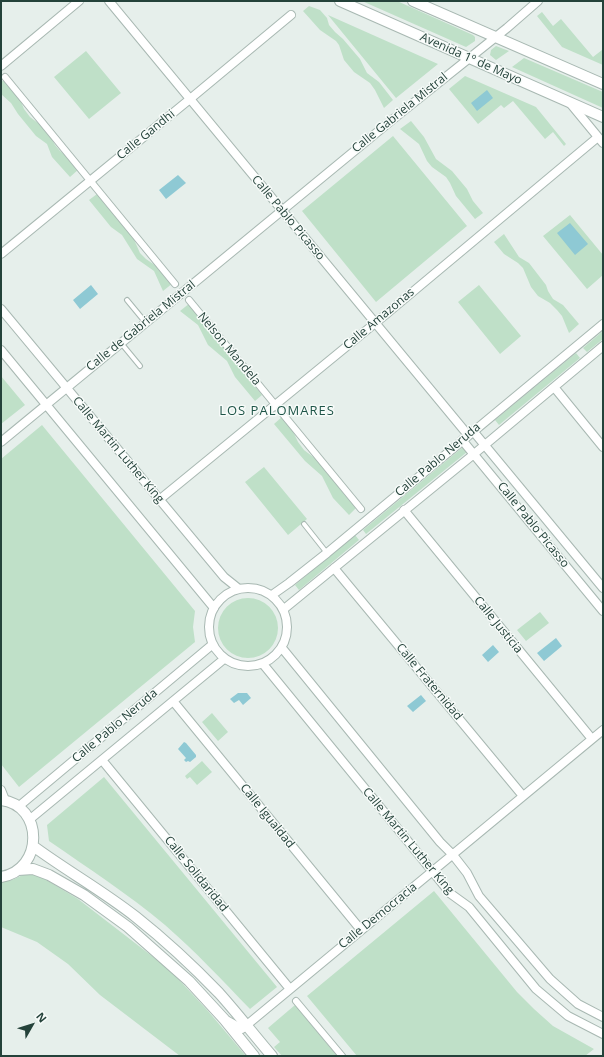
<!DOCTYPE html>
<html>
<head>
<meta charset="utf-8">
<style>
  body { margin:0 }
  #map { position:relative; width:604px; height:1057px; overflow:hidden; background:#e6efeb; font-family:"Open Sans",sans-serif }
  canvas { display:block }
  .frame { position:absolute; inset:0; border:2px solid #24423a; pointer-events:none }
  .north { position:absolute; left:12px; top:1005px; width:40px; height:40px; -webkit-text-stroke:3px #f7fbf9; paint-order:stroke; rotate:51deg; font-size:11px; font-weight:700; line-height:16px; text-align:center; color:#24423a }
  .north::after { content:''; display:block; margin:auto; width:14px; height:18px; background:#24423a; clip-path:polygon(50% 0,100% 100%,50% 72%,0 100%) }
</style>
</head>
<body>
<div id="map">
<canvas width="604" height="1057"></canvas>
<div class="frame"></div>
<div class="north">N</div>
</div>
<script>
const ctx = document.querySelector('canvas').getContext('2d');
ctx.lineJoin = 'round';
function paint(path, color) { ctx.fillStyle = color; ctx.fill(path, 'evenodd'); }
function trace(path, color, width, dash) { ctx.strokeStyle = color; ctx.lineWidth = width; ctx.lineCap = dash ? 'butt' : 'round'; ctx.setLineDash(dash || []); ctx.stroke(path); }
function drawText(font, color, halo, rows, align = 'center') {
  ctx.font = font + ' "Open Sans",sans-serif'; ctx.lineWidth = 3; ctx.setLineDash([]); ctx.textBaseline = 'middle'; ctx.strokeStyle = halo; ctx.fillStyle = color; for (const [text, x, y, turn = 0] of rows) {
    ctx.save(); ctx.translate(x, y); ctx.rotate((+turn || 0) * Math.PI / 180); ctx.textAlign = isNaN(turn) ? turn : align; if (halo) ctx.strokeText(text, 0, 0); ctx.fillText(text, 0, 0); ctx.restore();
  }
}
paint(new Path2D(`
  M 362,1 L 397,1 L 473,35 L 475,37 L 475,41 L 466,47 Z
  M 309,6 L 320,10 L 327,18 L 329,25 L 335,32 L 343,39 L 360,59 L 367,73 L 379,82 L 393,100 L 384,108 L 375,90 L 370,83 L 354,72 L 344,60 L 339,45 L 336,41 L 320,30 L 303,11 Z
  M 542,12 L 553,26 L 561,19 L 593,57 L 602,50 L 603,51 L 603,65 L 562,47 L 537,16 Z
  M 328,15 L 438,64 L 396,98 Z
  M 496,46 L 509,51 L 496,60 L 490,55 L 491,50 Z
  M 86,51 L 121,93 L 89,119 L 54,77 Z
  M 524,58 L 603,92 L 603,108 L 512,67 Z
  M 465,76 L 536,107 L 566,144 L 564,146 L 553,132 L 545,139 L 513,101 L 504,108 L 501,105 L 478,124 L 449,89 Z
  M 5,79 L 18,94 L 24,109 L 30,117 L 47,130 L 55,145 L 60,151 L 75,163 L 79,169 L 70,177 L 52,157 L 47,144 L 36,136 L 18,114 L 11,103 L 1,94 L 1,82 Z
  M 411,121 L 424,137 L 436,159 L 452,171 L 467,189 L 473,201 L 483,213 L 475,219 L 456,196 L 450,183 L 446,177 L 432,167 L 427,161 L 419,144 L 400,129 Z
  M 393,136 L 467,226 L 376,302 L 302,211 Z
  M 97,194 L 106,206 L 120,217 L 132,235 L 140,253 L 146,259 L 165,272 L 173,283 L 163,291 L 154,271 L 137,259 L 122,235 L 111,227 L 89,200 Z
  M 570,215 L 603,255 L 603,275 L 587,289 L 543,236 Z
  M 504,234 L 519,257 L 529,263 L 546,285 L 548,291 L 553,299 L 563,305 L 579,324 L 569,333 L 562,316 L 557,310 L 550,303 L 538,296 L 531,287 L 523,268 L 518,263 L 504,254 L 494,242 Z
  M 479,285 L 521,336 L 500,354 L 458,302 Z
  M 190,303 L 203,318 L 213,338 L 229,352 L 245,371 L 250,380 L 262,395 L 255,401 L 235,377 L 227,361 L 208,345 L 198,325 L 180,311 Z
  M 603,331 L 603,339 L 587,352 L 583,348 Z
  M 576,353 L 580,358 L 499,425 L 495,420 Z
  M 1,376 L 25,405 L 1,424 Z
  M 283,416 L 290,425 L 298,442 L 304,450 L 325,466 L 337,482 L 343,493 L 356,508 L 349,515 L 333,498 L 322,476 L 305,461 L 274,424 Z
  M 42,425 L 195,611 L 193,627 L 195,642 L 19,787 L 1,764 L 1,459 Z
  M 463,447 L 467,452 L 366,534 L 363,530 Z
  M 264,467 L 307,519 L 288,535 L 245,482 Z
  M 355,535 L 359,540 L 299,590 L 295,585 Z
  M218 628a30 30 0 1 1 60 0a30 30 0 1 1-60 0Z
  M 540,612 L 549,623 L 526,641 L 517,630 Z
  M 212,713 L 228,732 L 218,741 L 202,722 Z
  M 202,761 L 212,772 L 197,785 L 190,777 L 187,779 L 185,776 Z
  M 104,777 L 277,987 L 250,1009 C 222,980 195,951 165,925 C 128,894 88,868 49,841 L 47,825 Z
  M 27,873 L 38,875 L 78,899 L 170,970 L 208,1011 L 246,1056 L 180,1056 L 100,995 L 68,964 L 37,942 L 1,927 L 1,882 L 12,880 Z
  M 434,891 L 517,992 L 534,1009 L 553,1026 L 594,1049 L 585,1056 L 357,1056 L 307,996 Z
  M 295,1005 L 337,1056 L 282,1056 L 274,1047 L 280,1042 L 268,1028 Z`), '#bfe0c8');
paint(new Path2D(`
  M 487,90 L 493,98 L 477,111 L 471,103 Z
  M 178,175 L 186,183 L 166,199 L 159,190 Z
  M 570,223 L 588,244 L 575,255 L 557,233 Z
  M 91,285 L 98,294 L 80,309 L 73,300 Z
  M 556,638 L 562,646 L 544,661 L 537,653 Z
  M 493,645 L 499,652 L 488,662 L 482,655 Z
  M 238,693 L 247,693 L 251,698 L 243,705 L 239,700 L 234,703 L 230,699 Z
  M 421,695 L 426,701 L 413,712 L 407,706 Z
  M 184,742 L 186,743 L 196,755 L 196,757 L 190,762 L 188,761 L 186,762 L 184,760 L 186,758 L 178,749 Z`), '#8ec9d4');
const service = new Path2D(`
  M 127,300 L 146,323
  M 121,343 L 140,366
  M 304,524 L 327,553`);
const pedestrian = new Path2D(`
  M 5,77 L 175,284
  M 189,300 L 361,509
  M 296,1001 L 342,1056`);
const minor = new Path2D(`
  M 109,1 L 468,435
  M 1,66 L 79,1
  M 570,103 L 603,143
  M 1,254 L 190,99 L 291,15
  M 1,309 L 224,577 L 239,589
  M 1,350 L 214,608
  M 554,387 L 603,447
  M 473,431 L 603,588
  M 462,440 L 603,611
  M 1,442 L 392,120 L 507,28 L 538,1
  M 159,500 L 385,315 L 598,137
  M 404,510 L 592,739
  M 334,568 L 523,796
  M209 627a39 39 0 1 1 78 0a39 39 0 1 1-78 0Z
  M 272,595 L 289,583 L 327,553 L 603,324
  M 284,609 L 474,454 L 603,346
  M 282,648 L 440,842 L 453,855 L 467,873 L 479,896 L 550,979 L 578,1004 L 603,1017
  M 263,664 L 451,894 L 469,907 L 536,989 L 568,1016 L 603,1034
  M 173,701 L 361,930
  M 102,760 L 290,989
  M 1,790 L 5,800
  M 18,807 L 213,644
  M 29,820 L 224,659
  M 228,1021 L 242,1029 L 603,730`);
const tertiary = new Path2D(`
  M 340,1 L 603,117
  M 413,1 L 603,84
  M 1,800 C 44,805 44,870 1,877
  M 33,846 C 67,871 103,891 136,917 C 165,940 193,966 219,993 C 237,1013 254,1035 272,1056
  M 18,870 L 33,869 L 49,875 L 84,895 L 128,927 L 189,981 L 224,1019 L 254,1056`);
trace(service, '#a8b8b2', 6);
trace(pedestrian, '#a8b8b2', 8);
trace(minor, '#a8b8b2', 10);
trace(tertiary, '#a8b8b2', 12);
trace(service, '#fff', 4);
trace(pedestrian, '#fff', 6);
trace(minor, '#fff', 8);
trace(tertiary, '#fff', 10);
drawText('12px', '#24423a', '#f7fbf9', [
  ["Avenida 1º de Mayo",471,59,24],
  ["Calle Gabriela Mistral",400,113,-39],
  ["Calle Gandhi",146,135,-39],
  ["Calle Pablo Picasso",288,218,50],
  ["Calle Amazonas",379,319,-40],
  ["Calle de Gabriela Mistral",141,326,-39],
  ["Nelson Mandela",229,349,50],
  ["Calle Martin Luther King",118,450,50],
  ["Calle Pablo Neruda",438,460,-40],
  ["Calle Pablo Picasso",533,525,51],
  ["Calle Justicia",498,625,51],
  ["Calle Fraternidad",429,682,50],
  ["Calle Pablo Neruda",115,726,-40],
  ["Calle Igualdad",267,816,51],
  ["Calle Martin Luther King",408,841,50],
  ["Calle Solidaridad",196,874,51],
  ["Calle Democracia",378,916,-39]
]);
ctx.letterSpacing = '1px';
drawText('13px', '#1f5548', '#f7fbf9', [
  ["LOS PALOMARES",277,411]
]);
ctx.letterSpacing = '0px';
</script>
</body>
</html>
